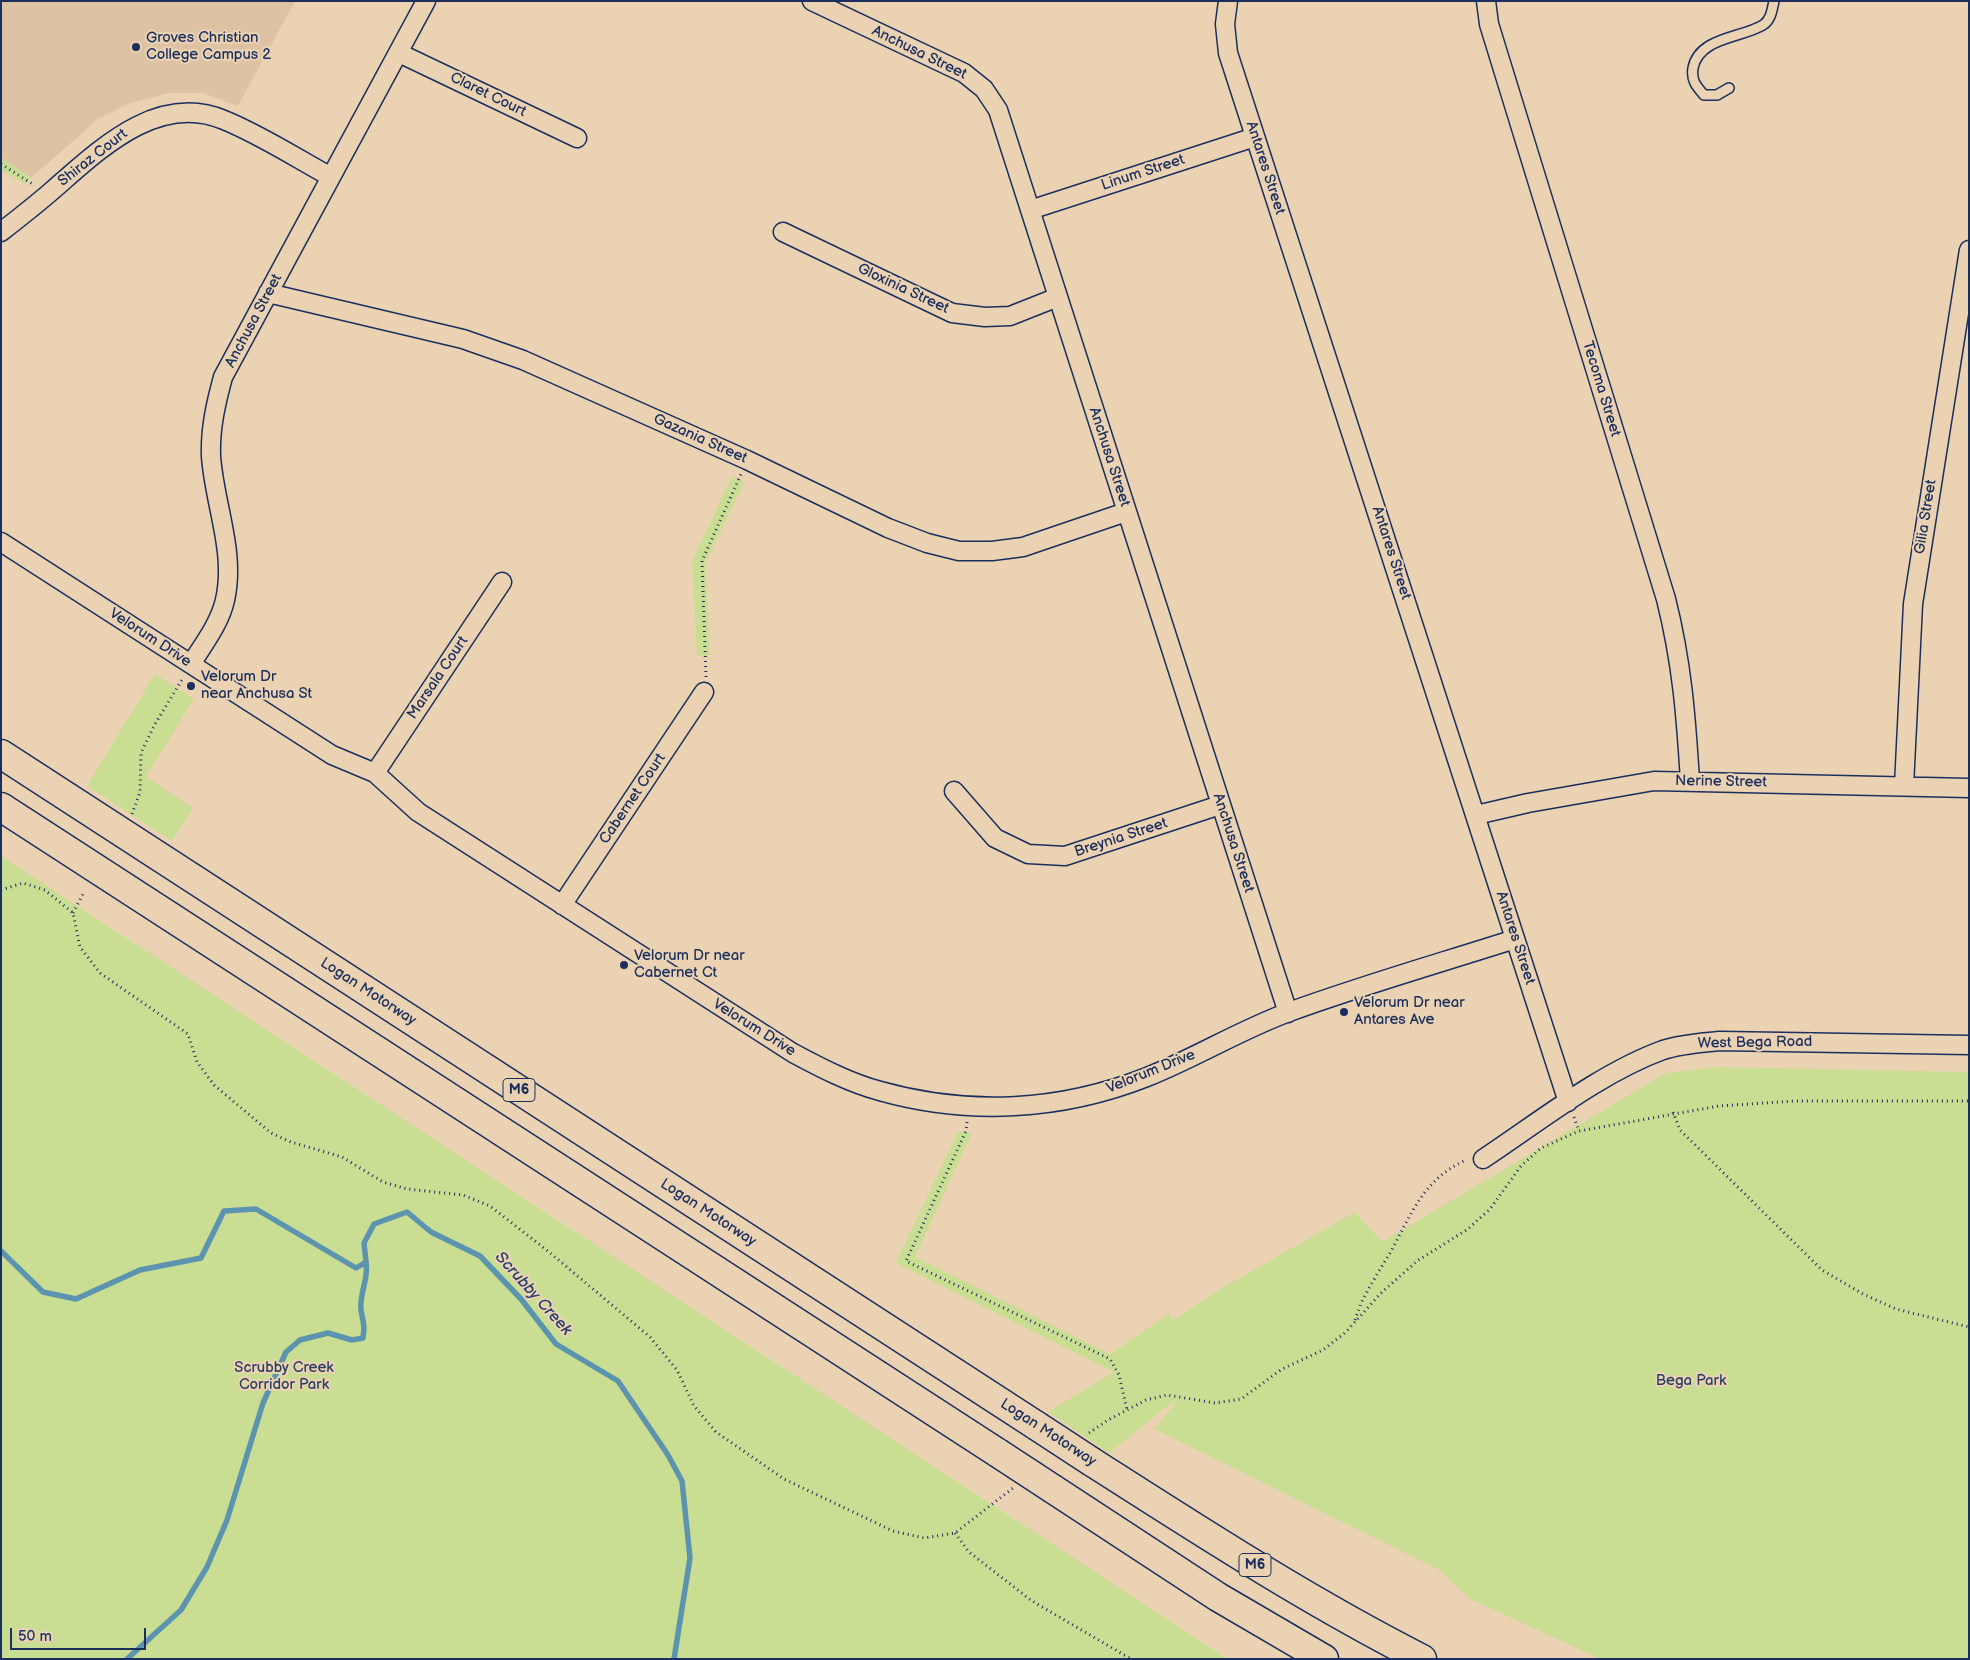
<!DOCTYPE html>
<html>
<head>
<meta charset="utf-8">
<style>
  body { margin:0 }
  #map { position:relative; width:1970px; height:1660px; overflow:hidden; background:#ead2b2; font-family:"Balsamiq Sans",sans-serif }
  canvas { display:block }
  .frame { position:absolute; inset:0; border:2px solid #1b2f5e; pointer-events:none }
  .scale { position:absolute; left:10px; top:1628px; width:136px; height:22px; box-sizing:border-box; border:2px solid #1b2f5e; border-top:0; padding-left:6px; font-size:15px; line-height:18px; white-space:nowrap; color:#1b2f5e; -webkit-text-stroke:4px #ead2b2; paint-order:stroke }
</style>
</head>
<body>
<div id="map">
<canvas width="1970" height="1660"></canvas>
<div class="frame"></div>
<div class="scale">50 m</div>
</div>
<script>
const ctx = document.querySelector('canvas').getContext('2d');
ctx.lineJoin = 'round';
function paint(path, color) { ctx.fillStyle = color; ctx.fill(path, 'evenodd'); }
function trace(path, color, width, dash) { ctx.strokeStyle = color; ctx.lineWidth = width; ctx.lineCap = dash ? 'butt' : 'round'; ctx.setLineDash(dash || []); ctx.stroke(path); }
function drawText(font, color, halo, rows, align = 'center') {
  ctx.font = font + ' "Balsamiq Sans",sans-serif'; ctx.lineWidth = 4; ctx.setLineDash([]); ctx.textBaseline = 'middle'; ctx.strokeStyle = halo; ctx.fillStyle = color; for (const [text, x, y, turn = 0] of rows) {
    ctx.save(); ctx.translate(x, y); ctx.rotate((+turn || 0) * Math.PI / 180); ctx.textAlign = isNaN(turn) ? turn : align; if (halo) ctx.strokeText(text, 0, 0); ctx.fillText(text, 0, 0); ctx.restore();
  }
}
paint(new Path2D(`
  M 1,1 L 295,1 L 238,106 L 203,93 L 169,93 L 130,103 L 98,119 L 31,178 L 1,158 Z`), '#dec2a4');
paint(new Path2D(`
  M 1,158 L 31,178 L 25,184 L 1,170 Z
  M 732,477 L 744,482 L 705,564 L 710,655 L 697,656 L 692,561 Z
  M 155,674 L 194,699 L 146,777 L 193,808 L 172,841 L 87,786 Z
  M 1,856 L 1228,1659 L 1,1659 Z
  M 1718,1067 L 1969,1072 L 1969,1659 L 1601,1659 L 1470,1599 L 1441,1571 L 1155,1429 L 1176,1402 L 1174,1401 L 1109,1453 L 1048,1412 L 1114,1372 L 896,1263 L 958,1131 L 972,1133 L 915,1257 L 1110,1354 L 1169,1314 L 1173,1320 L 1222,1288 L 1355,1212 L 1382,1242 L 1666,1073 Z`), '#cade93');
trace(new Path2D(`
  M 1,1251 L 43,1292 L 76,1299 L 140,1270 L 201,1258 L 224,1211 L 256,1209 L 356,1268 L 366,1262 L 364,1243 L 374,1224 L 407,1212 L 431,1232 L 480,1256 L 521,1299 L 556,1344 L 618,1381 L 668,1455 L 682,1481 L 690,1558 L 674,1659
  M 127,1659 L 181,1610 L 207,1567 L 227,1520 L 263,1403 L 286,1352 L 300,1340 L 328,1333 L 352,1340 L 363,1338 C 365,1325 363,1322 361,1310 C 359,1294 369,1279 366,1262`), '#5c94af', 5.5);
const lane = new Path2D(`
  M 1729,88 L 1717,95 L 1704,95 C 1696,86 1691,80 1693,68 C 1699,37 1742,38 1763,25 C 1771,20 1772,10 1774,1`);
const street = new Path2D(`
  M 812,1 L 964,73 L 984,89 L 998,110 L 1288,1013
  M 1228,1 L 1225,24 L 1228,53 L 1568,1102
  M 1486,1 L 1489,24 L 1666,599 C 1682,663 1686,716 1690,781
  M 399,53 L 577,138
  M 1030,210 L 1255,137
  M 1,232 C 19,218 37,204 54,189 C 100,149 158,92 224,120 C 261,135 296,158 331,177
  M 783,232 L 952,313 L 985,317 L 1010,316 L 1058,297
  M 268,293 L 463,339 L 523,360 L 747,460 L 888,528 L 927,543 L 959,551 L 992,551 L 1023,547 L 1126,512
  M 1,542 L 332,755 L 375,773 L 418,812 L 793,1053 C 821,1068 850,1083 880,1091 C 969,1116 1061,1111 1147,1077 C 1195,1058 1240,1030 1289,1012 C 1363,985 1440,963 1515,939
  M 191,664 C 203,645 220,623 225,600 C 236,552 214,503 211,456 C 210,428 216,403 223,377 L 426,1
  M 375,773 L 502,582
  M 1904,786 L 1913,604 L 1969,250
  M 954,791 L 995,838 L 1028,854 L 1065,856 L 1220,805
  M 1476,815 L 1528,803 L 1654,781 L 1969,788
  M 562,905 L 704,692
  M 1483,1159 C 1539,1122 1600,1073 1663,1050 C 1681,1044 1700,1043 1719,1041 L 1969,1045`);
const highway = new Path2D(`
  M 1,754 L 1037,1426
  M 1,807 L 998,1453
  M 1092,1462 C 1200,1531 1308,1601 1422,1659
  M 1053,1489 L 1218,1597 L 1324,1659`);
trace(lane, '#1b2f5e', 12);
trace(street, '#1b2f5e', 21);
trace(highway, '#1b2f5e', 31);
trace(new Path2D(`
  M 1,164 L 34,185
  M 706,677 L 702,561 L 741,474
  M 132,814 L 140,792 L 141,753 L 155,724 L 183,678
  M 1,890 L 23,883 L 45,890 L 73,913 L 80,947 L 100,973 L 188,1034 L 197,1062 L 214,1085 L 271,1133 L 291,1142 L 342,1157 L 383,1182 L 407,1189 L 463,1195 L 490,1206 L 549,1252 L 650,1337 L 677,1370 L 694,1406 L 716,1432 L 784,1479 L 893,1531 L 924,1538 L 955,1533 L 1013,1488
  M 73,913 L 84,892
  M 1673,1112 L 1680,1130 L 1822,1270 L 1863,1294 L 1896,1309 L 1969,1327
  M 1574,1117 L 1579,1131
  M 967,1122 L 966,1131 L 906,1261 L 1110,1359 L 1119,1375 L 1127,1410
  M 1355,1320 L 1361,1303 C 1370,1286 1380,1269 1390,1253 C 1411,1215 1423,1179 1466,1160
  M 1089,1433 L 1108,1420 L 1146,1400 L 1167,1395 L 1215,1403 L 1241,1399 L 1282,1369 L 1323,1350 L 1346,1332 L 1380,1294 L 1417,1261 L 1468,1229 L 1490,1209 L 1521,1166 L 1541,1148 L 1579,1131 L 1719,1106 L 1794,1101 L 1969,1101
  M 955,1533 L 969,1552 L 1032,1601 L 1131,1659`), '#1b2f5e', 3, [1, 4]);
trace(lane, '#ead2b2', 9);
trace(street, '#ead2b2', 18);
trace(highway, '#ead2b2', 28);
const highwayBridge = new Path2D(`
  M 1037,1426 L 1092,1462
  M 998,1453 L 1053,1489`);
trace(highwayBridge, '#1b2f5e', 31, []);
trace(highwayBridge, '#ead2b2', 28);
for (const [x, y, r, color] of [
  [136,47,5,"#1b2f5e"],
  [191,686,5,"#1b2f5e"],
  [624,965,5,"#1b2f5e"],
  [1344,1012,5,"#1b2f5e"]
]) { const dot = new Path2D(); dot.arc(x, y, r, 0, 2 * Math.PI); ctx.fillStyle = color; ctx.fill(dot); trace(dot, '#ead2b2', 2); }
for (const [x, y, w] of [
  [519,1090,32],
  [1255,1565,32]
]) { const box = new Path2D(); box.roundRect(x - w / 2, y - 11.5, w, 23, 4); ctx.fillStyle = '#ead2b2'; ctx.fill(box); trace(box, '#1b2f5e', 1); }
drawText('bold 14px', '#1b2f5e', null, [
  ["M6",519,1090],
  ["M6",1255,1565]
]);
drawText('15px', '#1b2f5e', '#ead2b2', [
  ["Groves Christian",146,38],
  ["College Campus 2",146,55],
  ["Velorum Dr",201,677],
  ["near Anchusa St",201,694],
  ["Velorum Dr near",634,956],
  ["Cabernet Ct",634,973],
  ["Velorum Dr near",1354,1003],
  ["Antares Ave",1354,1020]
], 'left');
drawText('15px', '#1b2f5e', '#ead2b2', [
  ["Anchusa Street",919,53,26],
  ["Claret Court",488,95,26],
  ["Shiraz Court",93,158,-38],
  ["Antares Street",1265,168,72],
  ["Linum Street",1143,173,-18],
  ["Gloxinia Street",903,289,25],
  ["Anchusa Street",254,321,-62],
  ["Tecoma Street",1601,389,73],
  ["Gazania Street",700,439,24],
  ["Anchusa Street",1109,457,72],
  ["Gilia Street",1926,517,-81],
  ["Antares Street",1391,553,72],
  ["Velorum Drive",150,638,33],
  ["Marsala Court",438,678,-56],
  ["Nerine Street",1721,782,1],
  ["Cabernet Court",633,799,-56],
  ["Breynia Street",1121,838,-18],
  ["Anchusa Street",1233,843,72],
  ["Antares Street",1515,938,72],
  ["Logan Motorway",368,992,33],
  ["Velorum Drive",754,1028,32],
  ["West Bega Road",1755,1043,-1],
  ["Velorum Drive",1151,1072,-22],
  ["Logan Motorway",708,1213,33],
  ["Logan Motorway",1048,1433,33]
]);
drawText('15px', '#2c4063', '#ead2b2', [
  ["Scrubby Creek",284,1368],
  ["Corridor Park",284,1385],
  ["Bega Park",1691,1381]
]);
drawText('italic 16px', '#26406c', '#ead2b2', [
  ["Scrubby Creek",533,1294,48]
]);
</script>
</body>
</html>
